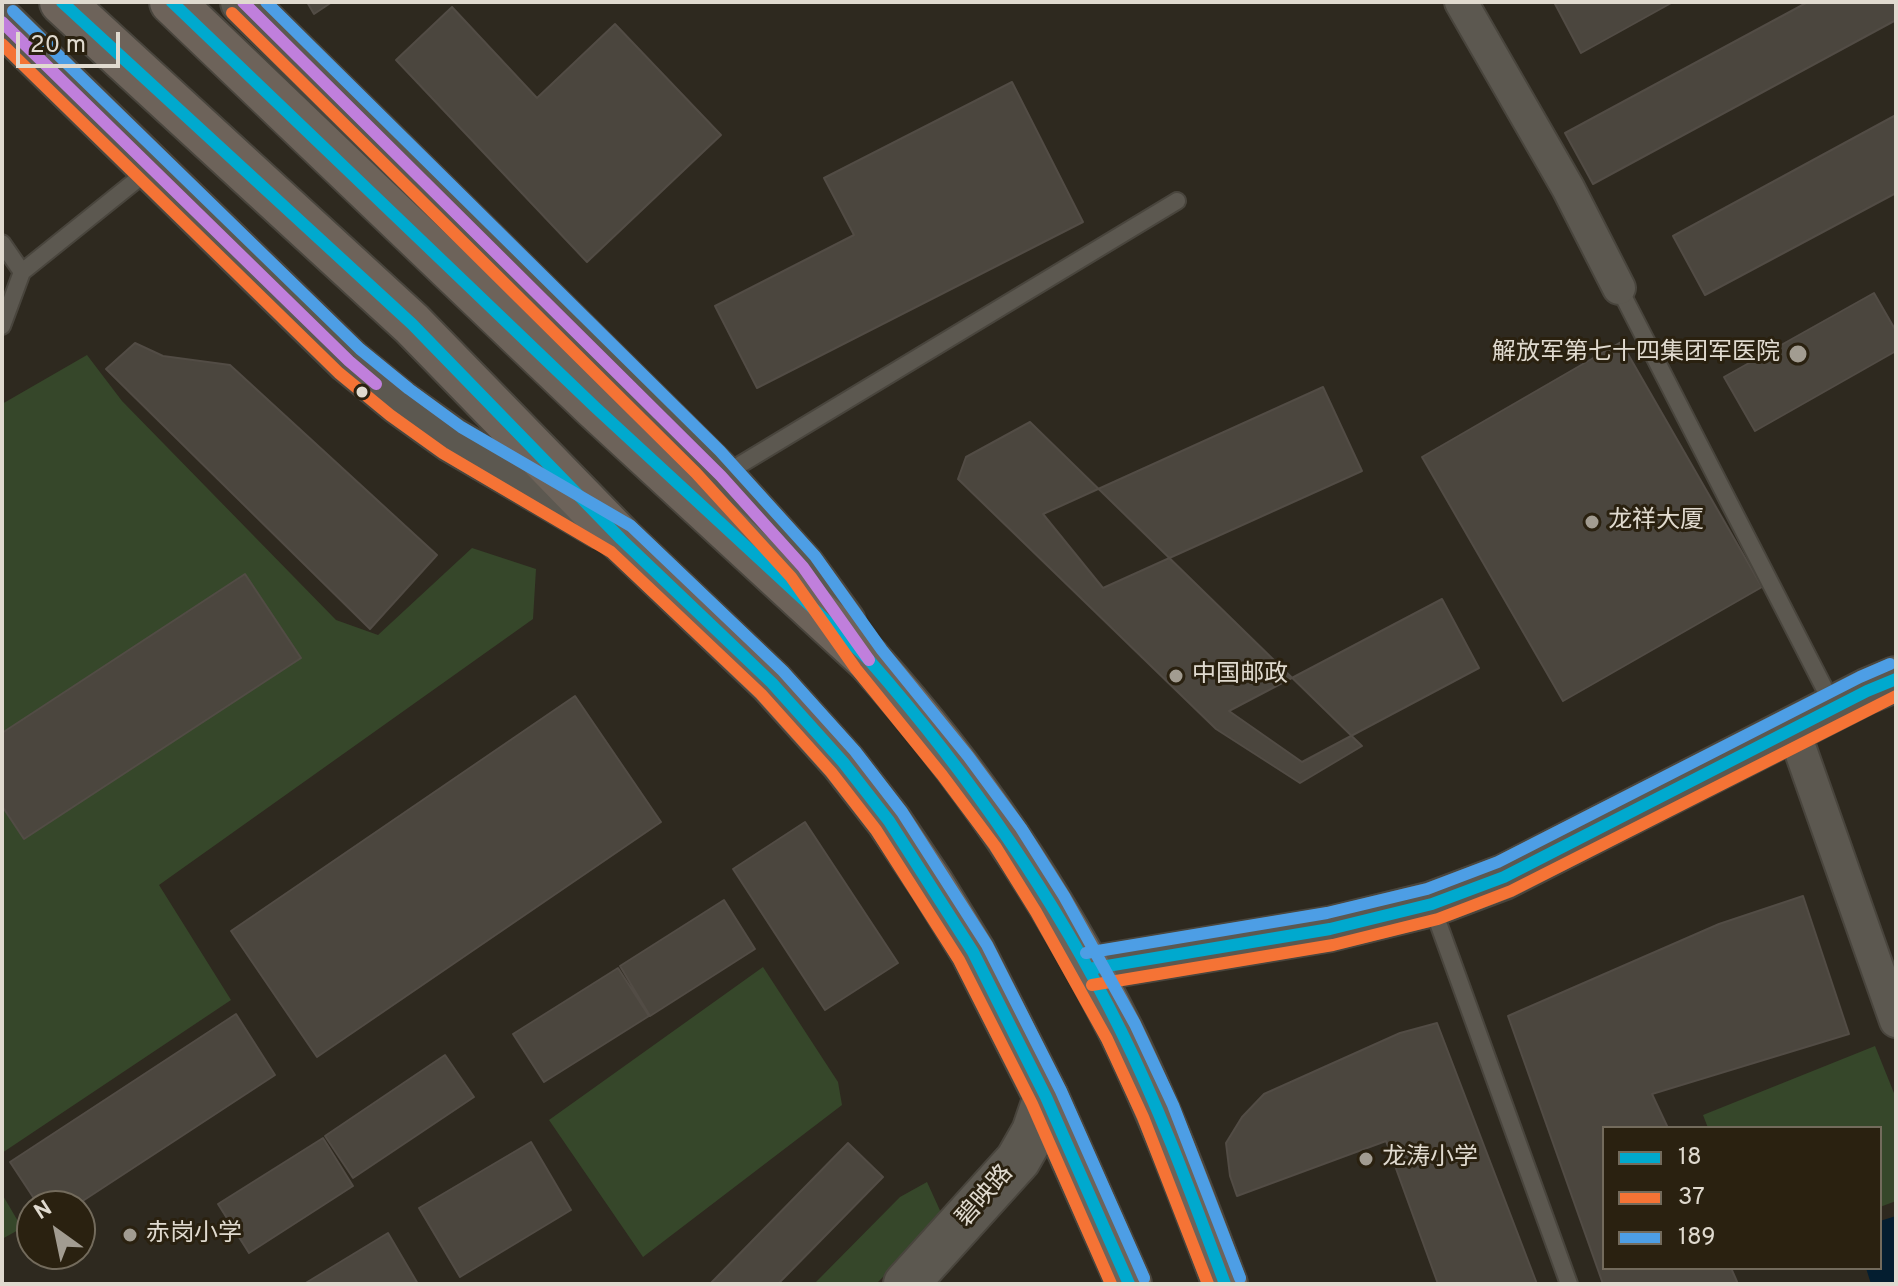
<!DOCTYPE html>
<html>
<head>
<meta charset="utf-8">
<style>
  body { margin:0 }
  #map { position:relative; width:1898px; height:1286px; overflow:hidden; background:#2e291f; font-family:Overpass,sans-serif }
  canvas { display:block }
  .frame { position:absolute; inset:0; border:4px solid #e0dacf; pointer-events:none }
  .legend { position:absolute; left:1602px; top:1126px; width:280px; height:144px; box-sizing:border-box; background:#2a2110; border:2px solid #736b5c; margin:0; padding:10px 14px; list-style:none; font-size:24px; color:#e0dacf }
  .legend li { display:flex; align-items:center; gap:16px; height:40px }
  .legend b { width:40px; border:2px solid #736b5c }
  .north { position:absolute; left:16px; top:1190px; width:80px; height:80px; box-sizing:border-box; background:#2a2110; border:2px solid #736b5c; border-radius:50%; rotate:327deg; font-size:22px; font-weight:700; line-height:32px; text-align:center; color:#e0dacf }
  .north::after { content:''; display:block; margin:auto; width:28px; height:36px; background:#a29c91; clip-path:polygon(50% 0,100% 100%,50% 72%,0 100%) }
  .scale { position:absolute; left:16px; top:32px; width:104px; height:36px; box-sizing:border-box; border:4px solid #e0dacf; border-top:0; padding-left:10px; font-size:24px; line-height:28px; white-space:nowrap; color:#e0dacf; -webkit-text-stroke:6px #2a2110; paint-order:stroke }
</style>
</head>
<body>
<div id="map">
<canvas width="1898" height="1286"></canvas>
<div class="frame"></div>
<ul class="legend">
<li><b style="height:10px;background:#00a9ce"></b>18</li>
<li><b style="height:10px;background:#f57335"></b>37</li>
<li><b style="height:10px;background:#4d9ee5"></b>189</li>
</ul>
<div class="north">N</div>
<div class="scale">20 m</div>
</div>
<script>
const ctx = document.querySelector('canvas').getContext('2d');
ctx.lineJoin = 'round';
function paint(path, color) { ctx.fillStyle = color; ctx.fill(path, 'evenodd'); }
function trace(path, color, width, dash) { ctx.strokeStyle = color; ctx.lineWidth = width; ctx.lineCap = dash ? 'butt' : 'round'; ctx.setLineDash(dash || []); ctx.stroke(path); }
function drawText(font, color, halo, rows, align = 'center') {
  ctx.font = font + ' Overpass,"Noto Sans SC",sans-serif'; ctx.lineWidth = 6; ctx.setLineDash([]); ctx.textBaseline = 'middle'; ctx.strokeStyle = halo; ctx.fillStyle = color; for (const [text, x, y, turn = 0] of rows) {
    ctx.save(); ctx.translate(x, y); ctx.rotate((+turn || 0) * Math.PI / 180); ctx.textAlign = isNaN(turn) ? turn : align; if (halo) ctx.strokeText(text, 0, 0); ctx.fillText(text, 0, 0); ctx.restore();
  }
}
paint(new Path2D(`
  M 87,355 L 122,401 L 336,620 L 378,635 L 472,548 L 536,569 L 533,619 L 159,885 L 231,1000 L 2,1153 L 2,404 Z
  M 763,967 L 838,1082 L 842,1105 L 643,1257 L 549,1120 Z
  M 1875,1046 L 1896,1098 L 1896,1201 L 1880,1207 L 1880,1128 L 1708,1128 L 1703,1115 Z
  M 927,1182 L 943,1217 L 876,1284 L 814,1284 L 900,1197 Z
  M 2,1194 L 22,1228 L 2,1239 Z`), '#36472a');
paint(new Path2D(`
  M 1896,1216 L 1896,1284 L 1871,1284 L 1866,1268 L 1880,1268 L 1880,1221 Z`), '#041e30');
const building = new Path2D(`
  M 307,2 L 332,2 L 314,14 Z
  M 1554,2 L 1673,2 L 1581,53 Z
  M 1808,2 L 1896,2 L 1896,20 L 1593,184 L 1565,133 Z
  M 452,7 L 537,98 L 615,24 L 721,135 L 587,262 L 396,60 Z
  M 1012,82 L 1083,222 L 757,388 L 715,306 L 854,235 L 824,178 Z
  M 1896,115 L 1896,193 L 1705,295 L 1673,236 Z
  M 1874,293 L 1896,331 L 1896,351 L 1755,431 L 1724,377 Z
  M 1621,342 L 1762,587 L 1563,701 L 1422,457 Z
  M 135,343 L 163,356 L 230,365 L 437,555 L 370,629 L 106,369 Z
  M 1323,387 L 1362,471 L 1103,588 L 1043,514 Z
  M 1030,422 L 1362,746 L 1300,783 L 1216,729 L 958,479 L 966,457 Z
  M 245,574 L 301,658 L 24,839 L 2,806 L 2,733 Z
  M 1442,599 L 1479,668 L 1302,762 L 1229,711 Z
  M 575,696 L 661,822 L 317,1057 L 231,931 Z
  M 805,822 L 898,963 L 825,1010 L 733,869 Z
  M 1803,896 L 1849,1034 L 1652,1094 L 1668,1128 L 1604,1128 L 1604,1268 L 1731,1268 L 1738,1284 L 1603,1284 L 1508,1016 L 1719,924 Z
  M 724,900 L 755,949 L 650,1016 L 620,966 Z
  M 618,968 L 649,1016 L 544,1082 L 513,1034 Z
  M 236,1014 L 275,1075 L 75,1206 L 39,1206 L 10,1162 Z
  M 1437,1023 L 1537,1284 L 1438,1284 L 1386,1141 L 1237,1196 L 1230,1176 L 1226,1143 L 1242,1117 L 1264,1094 L 1400,1033 Z
  M 445,1055 L 474,1097 L 353,1178 L 325,1136 Z
  M 323,1138 L 353,1186 L 249,1253 L 218,1204 Z
  M 531,1142 L 571,1210 L 460,1277 L 419,1208 Z
  M 848,1143 L 883,1177 L 778,1284 L 710,1284 Z
  M 388,1233 L 418,1284 L 304,1284 Z`);
paint(building, '#4b463e');
trace(building, '#524c45', 2);
const lane = new Path2D(`
  M 2,243 L 22,272 L 2,326
  M 22,272 L 149,170
  M 1619,288 L 1834,707
  M 723,475 L 1177,201
  M 1432,906 L 1569,1284`);
const street = new Path2D(`
  M 1461,2 L 1568,188 L 1619,288
  M 1793,729 L 1896,1021`);
const secondary = new Path2D(`
  M 243,2 L 721,476 L 803,567 L 843,622
  M 2,22 L 349,361 L 399,402 L 452,440 L 600,526
  M 1089,969 L 1330,929 L 1432,904 L 1504,877 L 1867,691 L 1896,679
  M 906,1284 L 1018,1160 L 1034,1132 L 1046,1097`);
const highway = new Path2D(`
  M 62,2 L 412,324 L 621,539 L 772,683 L 843,762 L 889,821 L 932,885 L 973,952 L 1046,1097 L 1129,1284
  M 172,2 L 595,407 L 869,660 C 969,771 1054,897 1121,1031 C 1161,1113 1193,1199 1225,1284`);
trace(lane, '#49453d', 20);
trace(street, '#49453d', 36);
trace(secondary, '#49453d', 48);
trace(highway, '#49453d', 48);
trace(lane, '#5c5850', 16);
trace(street, '#5c5850', 32);
trace(secondary, '#5c5850', 44);
trace(highway, '#6d635a', 44);
trace(new Path2D(`
  M 62,2 L 412,324 L 621,539 L 772,683 L 843,762 L 889,821 L 973,952 L 1046,1097 L 1129,1284
  M 172,2 L 595,407 L 869,660 C 968,773 1054,896 1121,1031 C 1162,1113 1193,1199 1225,1284
  M 1089,969 L 1330,929 L 1432,904 L 1504,877 L 1867,691 L 1896,679`), '#00a9ce', 12);
trace(new Path2D(`
  M 232,13 L 696,473 L 791,577 L 856,669 L 942,775 L 995,846 L 1036,912 L 1107,1039 L 1143,1117 L 1208,1284
  M 2,44 L 339,373 L 390,415 L 443,453 L 611,552 L 761,694 L 831,772 L 876,830 L 959,960 L 1032,1104 L 1111,1284
  M 1092,985 L 1333,945 L 1438,919 L 1511,891 L 1896,696`), '#f57335', 12);
trace(new Path2D(`
  M 266,2 L 720,451 L 815,556 L 882,650 L 968,756 L 1021,828 L 1064,896 L 1135,1024 L 1173,1105 L 1240,1278
  M 13,11 L 360,349 L 409,389 L 461,427 L 631,526 L 783,671 L 855,751 L 902,812 L 987,945 L 1061,1091 L 1144,1278
  M 1086,953 L 1327,913 L 1427,889 L 1498,862 L 1860,677 L 1890,664`), '#4d9ee5', 12);
trace(new Path2D(`
  M 243,2 L 721,476 L 803,567 L 869,660
  M 2,22 L 349,361 L 376,384`), '#c07fdc', 12);
for (const [x, y, r, color] of [
  [1798,354,10,"#a29c91"],
  [362,392,7,"#e0dacf"],
  [1592,522,8,"#a29c91"],
  [1176,676,8,"#a29c91"],
  [1366,1159,8,"#a29c91"],
  [130,1235,8,"#a29c91"]
]) { const dot = new Path2D(); dot.arc(x, y, r, 0, 2 * Math.PI); ctx.fillStyle = color; ctx.fill(dot); trace(dot, '#2a2110', 3); }
drawText('24px', '#e0dacf', '#2a2110', [
  ["解放军第七十四集团军医院",1780,354,"right"],
  ["龙祥大厦",1608,522],
  ["中国邮政",1192,676],
  ["龙涛小学",1382,1159],
  ["赤岗小学",146,1235]
], 'left');
drawText('24px', '#e0dacf', '#2a2110', [
  ["碧映路",986,1197,-49]
]);
</script>
</body>
</html>
